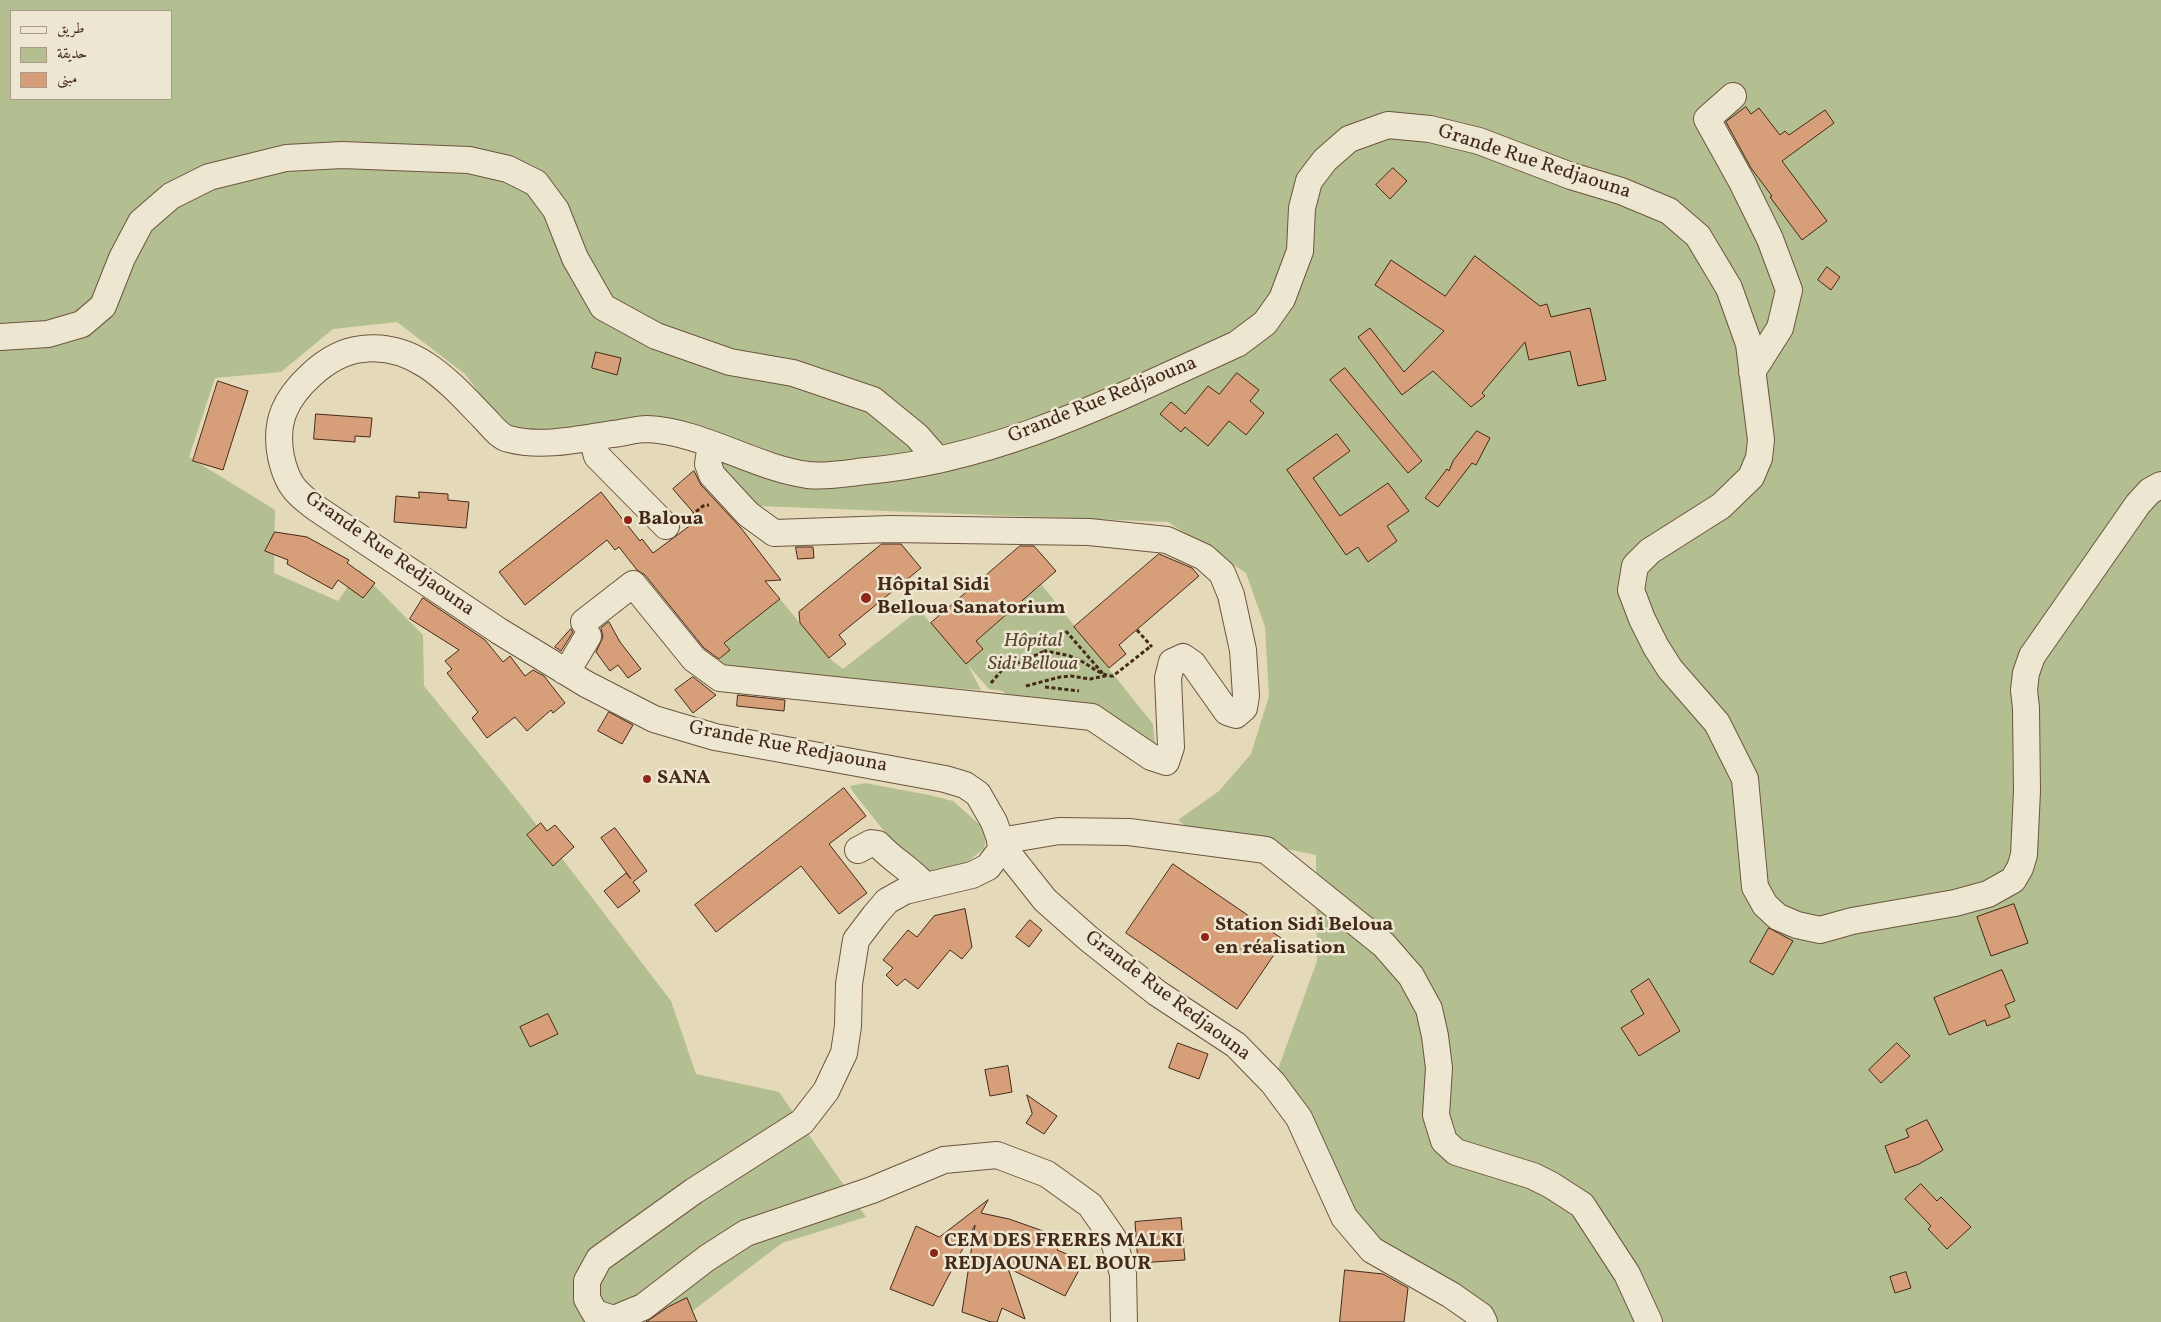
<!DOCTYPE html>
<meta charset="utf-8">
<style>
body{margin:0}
#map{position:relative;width:2161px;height:1322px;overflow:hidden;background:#e4d9b8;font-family:Vollkorn,Amiri,serif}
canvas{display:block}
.legend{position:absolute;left:10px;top:10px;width:162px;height:90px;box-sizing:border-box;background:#ede6d1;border:1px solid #aa9a87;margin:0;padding:6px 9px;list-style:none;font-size:15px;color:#452918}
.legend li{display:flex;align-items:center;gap:10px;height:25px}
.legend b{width:25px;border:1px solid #aa9a87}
</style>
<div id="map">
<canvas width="2161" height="1322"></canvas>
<ul class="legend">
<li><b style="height:6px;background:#ede6d1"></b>طريق</li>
<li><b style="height:14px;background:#b3bf90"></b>حديقة</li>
<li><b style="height:14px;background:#d79f79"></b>مبنى</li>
</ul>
</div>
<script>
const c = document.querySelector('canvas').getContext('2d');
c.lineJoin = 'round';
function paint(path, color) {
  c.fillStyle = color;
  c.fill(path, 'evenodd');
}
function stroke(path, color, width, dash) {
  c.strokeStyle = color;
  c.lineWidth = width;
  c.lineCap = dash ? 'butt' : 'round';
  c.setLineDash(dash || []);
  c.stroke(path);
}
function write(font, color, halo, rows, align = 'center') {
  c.font = font + ' Vollkorn,serif';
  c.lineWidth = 5;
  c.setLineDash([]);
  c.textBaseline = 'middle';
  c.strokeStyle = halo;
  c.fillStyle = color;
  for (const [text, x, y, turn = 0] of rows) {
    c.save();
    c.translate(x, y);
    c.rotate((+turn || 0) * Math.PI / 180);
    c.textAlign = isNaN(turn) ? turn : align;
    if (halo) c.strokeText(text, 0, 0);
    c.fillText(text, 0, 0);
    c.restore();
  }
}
const green = new Path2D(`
 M0 0H2161V1322H1484L1372 1250 1273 1083 1317 961 1316 855 1189 829 1178 820 1219 791 1251 754 1269 696 1265 627 1246 573 1168 522 759 506 674 419 509 433 465 374 397 322 333 329 281 372 215 378 189 457 275 510 274 573 338 601 359 570 423 635 424 686 522 806 671 1001 696 1074 779 1092 866 1217 782 1243 678 1322H0ZM11 11H171V99H11Z
 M1041 584 1153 724 1155 744 1011 701 1003 691 989 689 968 665 981 690 722 672 714 665 729 650 725 642 780 599 829 658 843 669 919 610 966 663 983 649 976 641Z
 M865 783 929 795 953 801 979 824 986 837 984 849 957 869 925 878 896 846 853 792 850 786Z`);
const building = new Path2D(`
 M1746 107 1751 114 1759 108 1780 135 1785 131 1789 135 1825 110 1834 123 1782 161 1827 221 1802 240 1770 197 1772 196 1751 168 1726 122Z
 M1393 168 1407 181 1390 199 1376 185Z
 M1475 256 1540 306 1547 304 1551 317 1590 308 1606 380 1578 386 1570 351 1529 360 1525 342 1482 393 1485 396 1471 407 1433 371 1402 395 1358 337 1370 328 1404 372 1444 331 1375 285 1391 260 1445 296Z
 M1827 267 1840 277 1831 290 1818 280Z
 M596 352 621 358 617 375 592 368Z
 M1345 368 1422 461 1408 473 1330 380Z
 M1237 373 1259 390 1250 401 1264 413 1246 435 1229 421 1208 446 1185 427 1181 432 1160 414 1171 402 1185 414 1208 386 1219 394Z
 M218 381 248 391 223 470 193 461Z
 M316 414 372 418 370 437 355 436V442L314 439Z
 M1477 431 1490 438 1476 465 1472 463 1438 507 1425 498 1447 469 1449 471 1453 461Z
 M1337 434 1350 451 1313 478 1340 516 1388 483 1409 511 1387 526 1397 541 1368 562 1358 547 1346 555 1287 470Z
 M694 471 701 485 741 528 781 580 765 581 780 599 724 643 730 650 719 659 704 648 645 575 637 570 619 547 615 550 607 540 525 605 499 572 601 492 640 541 642 539 653 553 699 519 673 489Z
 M419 492 448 494V500L469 502 466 528 394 522 396 496 419 498Z
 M275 532 307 537 349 560 347 563 375 583 363 598 338 580 332 589 287 564 288 560 265 551Z
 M882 544H901L921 568 839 635 846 644 829 658 800 623 799 612Z
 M1020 546H1034L1056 571 976 641 983 649 966 664 931 623Z
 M796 547H813L814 558 798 559Z
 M1159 554 1192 568 1199 576 1119 645 1126 654 1109 668 1074 627Z
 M423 598 485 640 503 662 510 656 525 676 533 670 544 676 565 703 553 713 551 710 527 731 515 717 487 738 472 718 478 712 447 673 452 669 445 661 459 650 410 619Z
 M609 622 620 642 641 669 628 678 618 665 610 671 596 652 603 637 601 628Z
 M571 629 573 632 561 651 555 647Z
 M693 677 716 695 693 713 675 690Z
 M738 695 785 700 784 711 737 706Z
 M609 712 633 725 622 744 598 731Z
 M844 788 866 816 829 844 867 893 839 914 801 866 716 932 695 905Z
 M541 823 547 831 555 825 574 847 553 866 527 835Z
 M615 828 647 871 633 882 640 891 618 908 604 891 626 873 631 879 601 838Z
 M1173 864 1284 940 1237 1009 1126 933Z
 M2014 904 2028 943 1991 956 1977 917Z
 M965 909 972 947 962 959 950 950 918 989 905 979 897 986 886 975 893 968 883 960 908 930 917 937 934 916Z
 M1030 920 1042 930 1029 947 1016 937Z
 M1769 928 1793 941 1773 975 1750 962Z
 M2002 970 2015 1001 2005 1005 2010 1017 1987 1026 1985 1020 1949 1035 1934 998Z
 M1649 979 1680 1031 1639 1056 1621 1028 1644 1014 1631 991Z
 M548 1014 558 1034 530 1047 520 1027Z
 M1178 1043 1208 1054 1199 1079 1169 1068Z
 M1897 1043 1910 1056 1881 1083 1869 1070Z
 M1008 1066 1012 1092 990 1096 985 1070Z
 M1027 1095 1057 1116 1044 1134 1026 1123 1032 1114Z
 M1927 1120 1943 1150 1919 1164 1895 1173 1885 1146 1909 1137 1906 1130Z
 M1921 1184 1937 1201 1941 1197 1971 1227 1947 1249 1928 1229 1931 1226 1905 1199Z
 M988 1200 981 1213 1009 1219 1063 1238 1057 1250 1084 1261 1065 1296 1008 1268 1025 1319 1002 1308 997 1322H991L962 1312 975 1225 933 1306 890 1289 916 1226 939 1237Z
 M1181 1218 1185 1260 1138 1263 1135 1222Z
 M1345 1270 1383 1274 1408 1288 1404 1322H1340Z
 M1906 1272 1911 1288 1895 1293 1890 1277Z
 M687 1298 697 1322H646L668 1307Z`);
const path = new Path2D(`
 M686 520 703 506 709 505
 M1137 630 1152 647
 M991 683 1002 670 1045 651
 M1026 686 1060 677 1071 676 1090 679 1105 676 1065 630 1045 651C1055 653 1067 654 1077 659 1089 664 1100 676 1113 676L1151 646
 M1045 687 1079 691`);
const minor = new Path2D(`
 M1733 96 1707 119 1742 182 1770 239 1789 290 1780 328 1752 372
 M0 337 48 334 82 324 103 306 122 258 141 222 171 196 209 177 286 158 342 155 469 160 508 169 536 183 556 210 575 258 603 307 656 336 730 362 793 373 873 400 917 436 938 460
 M592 438 597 456 666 526
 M584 622 633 584 694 659 720 678 1092 717 1151 757 1166 762 1171 747 1168 678 1172 662 1183 657 1193 664 1227 712 1236 715 1244 708 1246 696 1243 650 1231 595 1222 573 1204 557 1167 540 1089 532 890 529 774 533 748 514 712 475 708 464 711 444
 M564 671 572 663 588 636
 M1000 841 1059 831 1129 832 1266 850 1384 945 1411 976 1429 1009 1435 1036 1439 1068 1436 1115 1444 1141 1456 1152 1533 1176 1551 1185 1582 1205 1627 1274 1649 1322
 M1003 847 988 867 972 875 905 891 887 901 875 915 856 940 849 984 848 1026 844 1053 826 1091 802 1122 694 1191 599 1259 587 1281V1299L595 1313 614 1319 643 1307 707 1258 746 1233 872 1190 944 1160 997 1155 1047 1174 1090 1205 1113 1238 1123 1274 1124 1322
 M858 850 871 843 878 844C892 860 911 869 924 885
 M1484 1322 1481 1316 1451 1295 1372 1250 1344 1217 1299 1118 1273 1083 1236 1045 1157 993 1089 939 1045 900 1003 847 994 822 978 794 965 785 945 779 715 737 654 719 586 684 499 631 316 508C307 501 297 494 291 484 286 476 283 466 281 457 274 421 286 398 311 375 325 362 343 351 362 349 415 342 450 383 483 417 490 424 499 437 509 439 542 448 580 439 612 434 623 433 636 429 647 429 701 431 755 468 808 475 827 477 848 473 866 471 998 460 1119 397 1237 344L1265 323 1282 299 1300 251 1302 208 1309 181 1325 160 1349 139 1388 125 1430 129 1479 141 1571 176 1621 191 1669 211 1698 236 1729 288 1749 344 1761 440 1759 458 1751 477 1721 506 1650 551 1635 566 1631 590 1642 619 1656 647 1670 669 1717 723 1745 779 1755 887 1765 905 1778 917 1797 925 1820 930 1852 921 1955 903 1988 894 2013 880 2020 868 2024 855 2027 791 2026 708 2024 690 2026 673 2032 656 2138 504 2150 491 2161 485`);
const markers = [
 [628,520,5,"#8f2418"],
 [866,598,6,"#8f2418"],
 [647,779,5,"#8f2418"],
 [1205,937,5,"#8f2418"],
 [934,1253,5,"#8f2418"]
];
const streetNames = [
 ["Grande Rue Redjaouna",1534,163,18],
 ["Grande Rue Redjaouna",1103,401,-22],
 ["Grande Rue Redjaouna",389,555,35],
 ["Grande Rue Redjaouna",788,748,11],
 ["Grande Rue Redjaouna",1167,997,37]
];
const poiNames = [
 ["Baloua",638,520],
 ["Hôpital Sidi",877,586],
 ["Belloua Sanatorium",877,609],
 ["SANA",657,779],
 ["Station Sidi Beloua",1215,926],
 ["en réalisation",1215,949],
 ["CEM DES FRERES MALKI",944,1242],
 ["REDJAOUNA EL BOUR",944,1265]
];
const parkNames = [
 ["Hôpital",1033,642],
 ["Sidi Belloua",1033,665]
];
paint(green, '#b3bf90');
paint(building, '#d79f79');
stroke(building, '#452918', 1);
stroke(minor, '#6d5540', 28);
stroke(path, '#452918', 3, [4, 2.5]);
stroke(minor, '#ede6d1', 26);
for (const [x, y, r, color] of markers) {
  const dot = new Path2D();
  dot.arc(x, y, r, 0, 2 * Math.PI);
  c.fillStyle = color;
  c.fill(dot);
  stroke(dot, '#ede6d1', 2);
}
write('20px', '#452918', '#ede6d1', streetNames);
write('bold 20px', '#452918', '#ede6d1', poiNames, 'left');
write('italic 20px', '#5b4730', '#ede6d1', parkNames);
</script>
